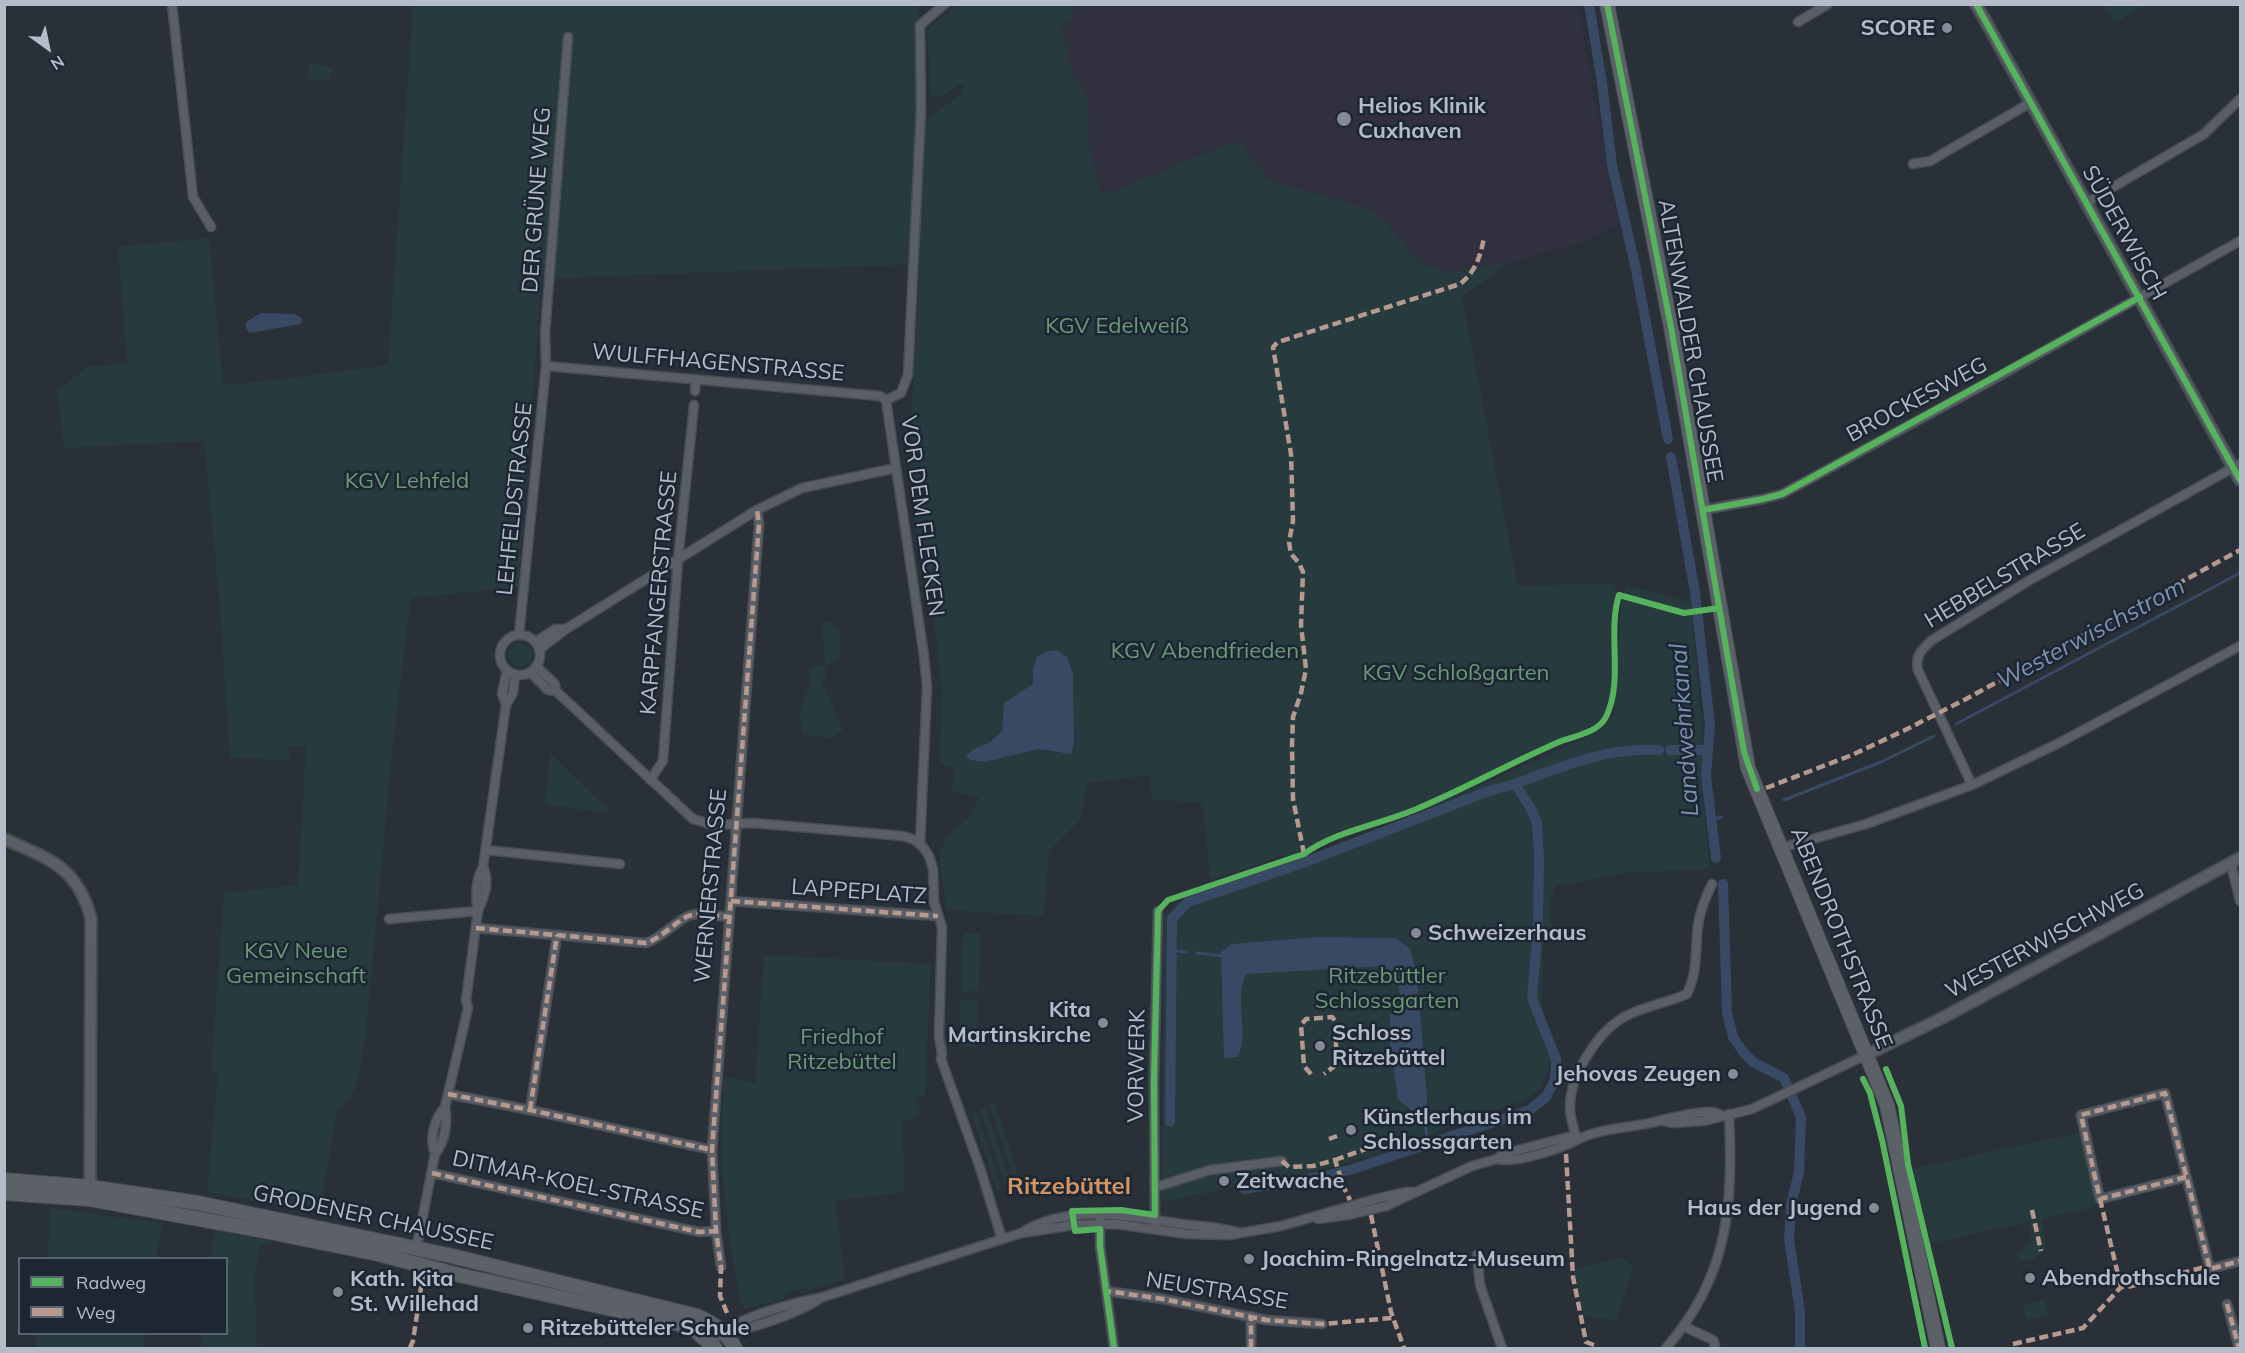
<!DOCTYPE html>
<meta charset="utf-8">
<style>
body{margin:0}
#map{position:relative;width:2245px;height:1353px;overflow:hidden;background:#2a3038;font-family:Mulish,sans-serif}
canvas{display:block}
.frame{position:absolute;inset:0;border:6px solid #b4bcc9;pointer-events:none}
.legend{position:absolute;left:18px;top:1257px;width:210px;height:78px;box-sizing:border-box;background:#1d2633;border:2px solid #59626f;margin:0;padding:8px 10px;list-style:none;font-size:18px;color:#b4bcc9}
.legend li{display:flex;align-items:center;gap:12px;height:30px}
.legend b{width:30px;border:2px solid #59626f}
.north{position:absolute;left:18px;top:18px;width:60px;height:60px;-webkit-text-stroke:4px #1d2633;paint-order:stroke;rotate:147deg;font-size:16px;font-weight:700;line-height:24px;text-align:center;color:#b4bcc9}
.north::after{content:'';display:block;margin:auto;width:21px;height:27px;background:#b4bcc9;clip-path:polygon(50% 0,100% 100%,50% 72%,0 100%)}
</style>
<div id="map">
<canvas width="2245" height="1353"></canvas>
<div class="frame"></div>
<ul class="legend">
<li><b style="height:8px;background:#56b35d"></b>Radweg</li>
<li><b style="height:8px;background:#b69a8f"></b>Weg</li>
</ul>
<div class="north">N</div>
</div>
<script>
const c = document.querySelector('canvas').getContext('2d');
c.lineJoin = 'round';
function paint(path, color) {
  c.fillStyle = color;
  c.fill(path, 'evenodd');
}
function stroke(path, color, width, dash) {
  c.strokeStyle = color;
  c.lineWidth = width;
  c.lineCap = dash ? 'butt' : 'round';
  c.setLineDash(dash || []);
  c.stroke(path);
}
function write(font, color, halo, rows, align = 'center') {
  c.font = font + ' Mulish,sans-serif';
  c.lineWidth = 5;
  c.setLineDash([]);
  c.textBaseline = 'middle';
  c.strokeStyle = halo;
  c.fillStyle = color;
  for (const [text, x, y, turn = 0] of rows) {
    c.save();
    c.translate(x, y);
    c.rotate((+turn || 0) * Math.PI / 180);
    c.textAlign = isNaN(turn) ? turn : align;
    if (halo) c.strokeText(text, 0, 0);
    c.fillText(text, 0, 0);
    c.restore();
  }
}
const medical = new Path2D(`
 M1073 4 1578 5 1618 225 1584 241 1507 264 1490 265 1459 271H1444L1420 263 1388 225 1370 209 1268 180 1241 145 1233 142 1101 196 1089 143 1088 97 1072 72 1062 27 1073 18Z`);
const green = new Path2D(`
 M413 5H919L918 125 963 93V83L941 96 931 97 927 30 955 5H1073V18L1062 27 1072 72 1088 97 1089 143 1101 196 1233 142 1241 145 1269 180 1370 209 1388 225 1420 263 1444 271H1459L1490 265 1507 264 1462 297 1518 586 1613 583 1619 595 1611 702 1605 719 1593 729 1558 742 1445 797 1320 843 1304 854 1292 857 1278 856 1260 864 1210 880 1203 802 1152 800 1150 775 1087 783 1081 819 1049 851 1044 916 946 910 939 852 949 834 971 816 979 797 951 791 955 769 940 763 942 689 933 612 916 546 911 418 920 264 559 278 542 275 518 587 411 598 392 751 366 1034 356 1087 343 1107 337 1111 319 1213 207 1192 218 1074 211 1073 224 893 298 885 306 747 289 746V761L230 757 220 607 204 441 64 448 57 390 88 367 127 364 118 247 209 238 223 383 235 384 268 381 388 365ZM1067 657 1073 673 1074 732 1056 753 1038 749 1000 758 966 756 976 748 990 742 1002 731 1005 703 1033 684V668Z
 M2104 5H2147L2114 23Z
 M309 63 332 67 331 78 324 81 308 79Z
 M1626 585 1691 603 1702 725V789L1710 869 1626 873 1557 886 1549 903 1552 929 1543 930 1542 1009 1559 1052 1551 1061 1541 1088 1524 1100 1393 1149 1323 1170 1265 1180 1162 1202 1164 916 1176 903 1398 822 1585 738 1602 728 1614 715 1621 605Z
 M822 621 834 623 839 632 841 656 825 668 826 678 822 682 843 730 835 735V738L804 735C795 718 805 696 812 680L809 677C808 663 818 668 825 665Z
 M508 655a12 12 0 1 1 24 0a12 12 0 1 1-24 0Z
 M550 753 608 809 607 813 545 804Z
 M963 933 980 934 979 991H961Z
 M764 955 931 964 925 1095 916 1098 921 1113 913 1120H902L905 1192 835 1201 845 1279 808 1291 806 1287 787 1292 784 1299 745 1309C735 1301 721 1170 721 1150 721 1125 723 1100 724 1076L755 1084Z
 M960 999 977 1000V1047H959Z
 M994 1103 1021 1184 1017 1186 990 1105Z
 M985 1106 1012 1187 1007 1189 980 1108Z
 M976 1110 1002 1190 998 1191 971 1111Z
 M2082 1132 2098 1206 2042 1219 2046 1250 2033 1260H2019L2018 1253 2031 1243 2029 1222 1931 1243 1913 1169Z
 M50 1208 162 1223 156 1258H48Z
 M215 1230 272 1241 271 1244 260 1246 254 1276 257 1348H202V1334H226V1258H210Z
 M1621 1258 1629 1262 1633 1268 1616 1321 1581 1315 1573 1277 1576 1269Z
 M2045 1300 2048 1315 2026 1320 2023 1305Z
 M36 1334H145L143 1348H35Z`);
const water = new Path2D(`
 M261 313 294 314 302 318 301 324 249 333 246 328V322Z
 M1056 650 1067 657 1073 673 1074 743 1071 754 1038 749 985 762 970 760 966 755 976 748 990 742 1002 731 1004 703 1033 684V668L1037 657 1045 652Z
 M1317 937 1396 938 1410 949 1417 972 1428 1112 1411 1110 1398 1099 1390 1045V1015L1401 999 1396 976 1383 966 1246 974C1233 999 1250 1030 1238 1057L1224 1058 1221 952 1232 944Z`);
const stream = new Path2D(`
 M1956 724 2240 573
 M1784 800 1881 762 1934 736
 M1712 820 1721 817
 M1171 950 1186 952
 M1197 953 1223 956
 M1423 1108 1428 1144`);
const canal = new Path2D(`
 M1589 4 1602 83 1612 165 1635 265 1668 439
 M1671 457 1695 592 1710 725 1706 776 1716 858
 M1670 750H1708
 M1723 884 1727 1013 1733 1037 1744 1053 1753 1062 1784 1078 1801 1117 1799 1172 1791 1205 1789 1239 1800 1312V1348
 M1170 1122 1172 919 1188 902 1300 864 1489 791 1515 784
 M1244 1189 1329 1175 1353 1169 1530 1110 1546 1097 1555 1080 1556 1059 1532 998 1538 927 1539 856 1537 823 1530 807 1515 784C1564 766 1606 747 1659 750`);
const minor = new Path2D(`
 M172 4 193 197 211 227
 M1798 22 1828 4
 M1913 164 1930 161 2030 103
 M2086 203 2204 134 2240 99
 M546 366 880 396 886 400
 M695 391 696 379
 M886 400 924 656 927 687 920 844
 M886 400 901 393 908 375 921 109 920 25 945 4
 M1703 510 1763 499 1782 494 1985 384 2240 241
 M519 635 546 366 545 333 568 37
 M500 655a20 20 0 1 1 40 0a20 20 0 1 1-40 0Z
 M535 642 555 629H566
 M539 650 566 629 757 510 802 488 896 468
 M536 666 555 684 556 691 693 819 713 825 753 823 903 836 915 840 923 847 929 856 933 869 934 902 942 927 939 1036 942 1054 941 1059 980 1168 1002 1239
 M530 672 548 690 556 691
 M506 705 502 694 507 670
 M650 780 663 761 678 560 694 405
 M1972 785 1918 670C1915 654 1922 650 1932 640L2030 580 2240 464
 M1781 848 1866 824 1972 785 2059 743 2240 646
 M486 850 620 864
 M2231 864 2240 901
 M731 901 938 916
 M478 910C485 896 490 881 483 867
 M389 919 478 911
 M476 928 646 943C661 938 672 925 686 917 698 911 716 916 729 917
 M448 1094 530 1110 712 1150
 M530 1110 557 935
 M1663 1121 1672 1123 1704 1121 1752 1109 1866 1055
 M1577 1140C1574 1130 1570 1118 1570 1108 1569 1076 1598 1031 1626 1016 1645 1006 1667 1003 1687 994 1698 972 1695 949 1698 925 1700 910 1706 897 1712 884
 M435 1154C445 1142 448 1123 445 1107L468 1008 466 1000 478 911C475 895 475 881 483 867L506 705 513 693 515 674
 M1497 1159C1516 1164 1559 1149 1577 1140 1601 1127 1636 1128 1662 1120 1674 1117 1700 1111 1712 1112 1715 1112 1718 1114 1721 1115
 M432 1173 699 1232 716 1231
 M2186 1177 2100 1199 2081 1115 2165 1093 2210 1269 2240 1261
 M1156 1187 1210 1170 1282 1161
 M1100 1218V1246L1114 1348
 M1318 1219 1348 1215 1386 1206 1472 1166 1497 1159 1503 1154 1572 1136 1577 1140
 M1155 1226 1154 1080 1158 911
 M1022 1233 1074 1225 1116 1224 1187 1234 1229 1235 1281 1226 1379 1198 1406 1192H1413
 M416 1251 435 1154C429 1138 434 1120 445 1107
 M1477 1255 1480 1285 1502 1348
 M721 1267 716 1231 712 1150 759 524 757 510
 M1106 1291 1163 1299 1266 1320 1322 1324
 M2227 1304 2239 1348
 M1685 1327 1711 1339 1714 1341 1715 1348
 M726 1332C753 1329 795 1314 818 1300
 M710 1342C717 1337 725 1331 733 1326 754 1313 798 1302 823 1297L1021 1233C1067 1203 1130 1216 1181 1224 1201 1226 1221 1227 1241 1233
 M1251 1348V1316
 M1666 1348C1729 1276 1733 1206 1729 1114`);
const tertiary = new Path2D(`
 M1976 4 2240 480
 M4 839C50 859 77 867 91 918L90 1193
 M1866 1055 1944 1017 2240 858`);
const primary = new Path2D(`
 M1607 4 1671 327 1748 768 1887 1105 1938 1348
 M4 1180 90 1187 198 1203 448 1255 697 1316C714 1324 726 1331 735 1348
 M4 1193 89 1199 270 1232 378 1254 459 1275 679 1324 696 1331 715 1348`);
const quiet = new Path2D(`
 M1766 788 1852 755 1905 730 1966 699 2240 550
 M1304 854 1293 799 1292 745 1293 717 1301 693 1306 669 1301 625 1303 572 1299 563 1291 554 1289 542 1293 521 1291 454 1273 347 1278 342 1460 284C1476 271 1480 257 1484 238
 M731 901 938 916
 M476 928 646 943C661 938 672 925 686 917 698 911 716 916 729 917
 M1311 1074 1304 1066 1301 1025 1306 1019 1332 1017 1336 1022V1065L1324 1074
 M448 1094 530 1110 712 1150
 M530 1110 557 935
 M1329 1139 1337 1136
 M1566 1154 1573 1277 1586 1342 1594 1345 1596 1348
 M1335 1160 1366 1149
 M1282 1161 1289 1167 1313 1166 1335 1160 1344 1188 1350 1200
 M432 1173 699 1232 716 1231
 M2186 1177 2100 1199 2081 1115 2165 1093 2210 1269 2240 1261
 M2100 1199 2121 1287
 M2032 1210 2041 1251
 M1371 1215 1391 1312 1404 1348
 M1106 1295V1291L1163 1299 1266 1320 1322 1324 1392 1318
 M2227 1304 2239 1348
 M727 1313 720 1296 721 1267 716 1231 712 1150 759 524 757 510
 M2013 1344 2083 1328 2121 1287H2128L2209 1266
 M410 1348 413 1341 423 1274
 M1251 1348V1316`);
const cycleway = new Path2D(`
 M1607 4 1671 327 1744 752 1757 789
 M1976 4 2240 480
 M1703 510 1763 499 1782 494 2140 297
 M1886 1069 1901 1106 1908 1164 1952 1348
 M1863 1079 1870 1093 1882 1140 1925 1348
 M1114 1348 1100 1246V1229L1075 1231 1072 1211 1121 1210 1155 1215 1154 1080 1158 911 1168 900 1304 854C1336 831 1378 825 1414 810 1463 790 1510 763 1559 742 1574 736 1598 733 1606 717 1624 680 1607 633 1619 595L1684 613 1719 608`);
const markers = [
 [1947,28,6,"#848b96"],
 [1344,119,8,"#848b96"],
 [1416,933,6,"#848b96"],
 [1103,1023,6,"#848b96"],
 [1320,1046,6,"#848b96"],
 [1733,1074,6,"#848b96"],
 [1351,1130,6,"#848b96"],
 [1224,1181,6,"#848b96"],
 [1874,1208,6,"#848b96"],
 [1249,1259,6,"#848b96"],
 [2030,1278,6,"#848b96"],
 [338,1292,6,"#848b96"],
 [528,1328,6,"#848b96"]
];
const poiNames = [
 ["SCORE",1935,28,"right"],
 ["Helios Klinik",1358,106],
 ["Cuxhaven",1358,131],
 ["Schweizerhaus",1428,933],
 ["Kita",1091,1010,"right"],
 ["Martinskirche",1091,1035,"right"],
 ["Schloss",1332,1033],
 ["Ritzebüttel",1332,1058],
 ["Jehovas Zeugen",1721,1074,"right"],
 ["Künstlerhaus im",1363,1117],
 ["Schlossgarten",1363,1142],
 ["Zeitwache",1236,1181],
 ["Haus der Jugend",1862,1208,"right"],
 ["Joachim-Ringelnatz-Museum",1261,1259],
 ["Abendrothschule",2042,1278],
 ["Kath. Kita",350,1279],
 ["St. Willehad",350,1304],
 ["Ritzebütteler Schule",540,1328]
];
const streetNames = [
 ["DER GRÜNE WEG",537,200,-86],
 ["SÜDERWISCH",2124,233,61],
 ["ALTENWALDER CHAUSSEE",1690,341,80],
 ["WULFFHAGENSTRASSE",718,363,5],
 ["BROCKESWEG",1917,400,-28],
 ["LEHFELDSTRASSE",515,499,-84],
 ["VOR DEM FLECKEN",922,516,82],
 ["HEBBELSTRASSE",2005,576,-31],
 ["KARPFANGERSTRASSE",659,593,-85],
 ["WERNERSTRASSE",711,886,-85],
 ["LAPPEPLATZ",859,892,4],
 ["ABENDROTHSTRASSE",1841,938,68],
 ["WESTERWISCHWEG",2045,941,-28],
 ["VORWERK",1137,1066,-89],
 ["DITMAR-KOEL-STRASSE",578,1185,12],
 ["GRODENER CHAUSSEE",373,1218,12],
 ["NEUSTRASSE",1217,1291,9]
];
const parkNames = [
 ["KGV Edelweiß",1117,326],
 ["KGV Lehfeld",407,481],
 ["KGV Abendfrieden",1205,651],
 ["KGV Schloßgarten",1456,673],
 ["KGV Neue",296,951],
 ["Gemeinschaft",296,976],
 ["Ritzebüttler",1387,976],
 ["Schlossgarten",1387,1001],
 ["Friedhof",842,1037],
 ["Ritzebüttel",842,1062]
];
const waterNames = [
 ["Westerwischstrom",2091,634,-28],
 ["Landwehrkanal",1685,730,-94]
];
const neighbourhoodNames = [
 ["Ritzebüttel",1069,1187]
];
paint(medical, '#31303e');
paint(green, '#273a3e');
paint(water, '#384963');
stroke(stream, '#384963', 3);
stroke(canal, '#384963', 10);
stroke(minor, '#484c53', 11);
stroke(tertiary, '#484c53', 14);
stroke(primary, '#484c55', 16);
stroke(minor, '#5a5e66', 8);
stroke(tertiary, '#5a5e66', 10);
stroke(primary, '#5c6168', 14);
stroke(quiet, '#b69a8f', 4.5, [9, 4.5]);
stroke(cycleway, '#56b35d', 6);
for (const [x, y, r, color] of markers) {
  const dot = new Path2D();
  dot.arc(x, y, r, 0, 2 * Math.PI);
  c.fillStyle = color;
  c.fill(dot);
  stroke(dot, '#1d2633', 2);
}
write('bold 22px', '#b4bcc9', '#1d2633', poiNames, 'left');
write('22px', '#b4bcc9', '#1d2633', streetNames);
write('22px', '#6b9a76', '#1d2633', parkNames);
write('italic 24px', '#7c92b1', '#1d2633', waterNames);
write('bold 24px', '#d59563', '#1d2633', neighbourhoodNames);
</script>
